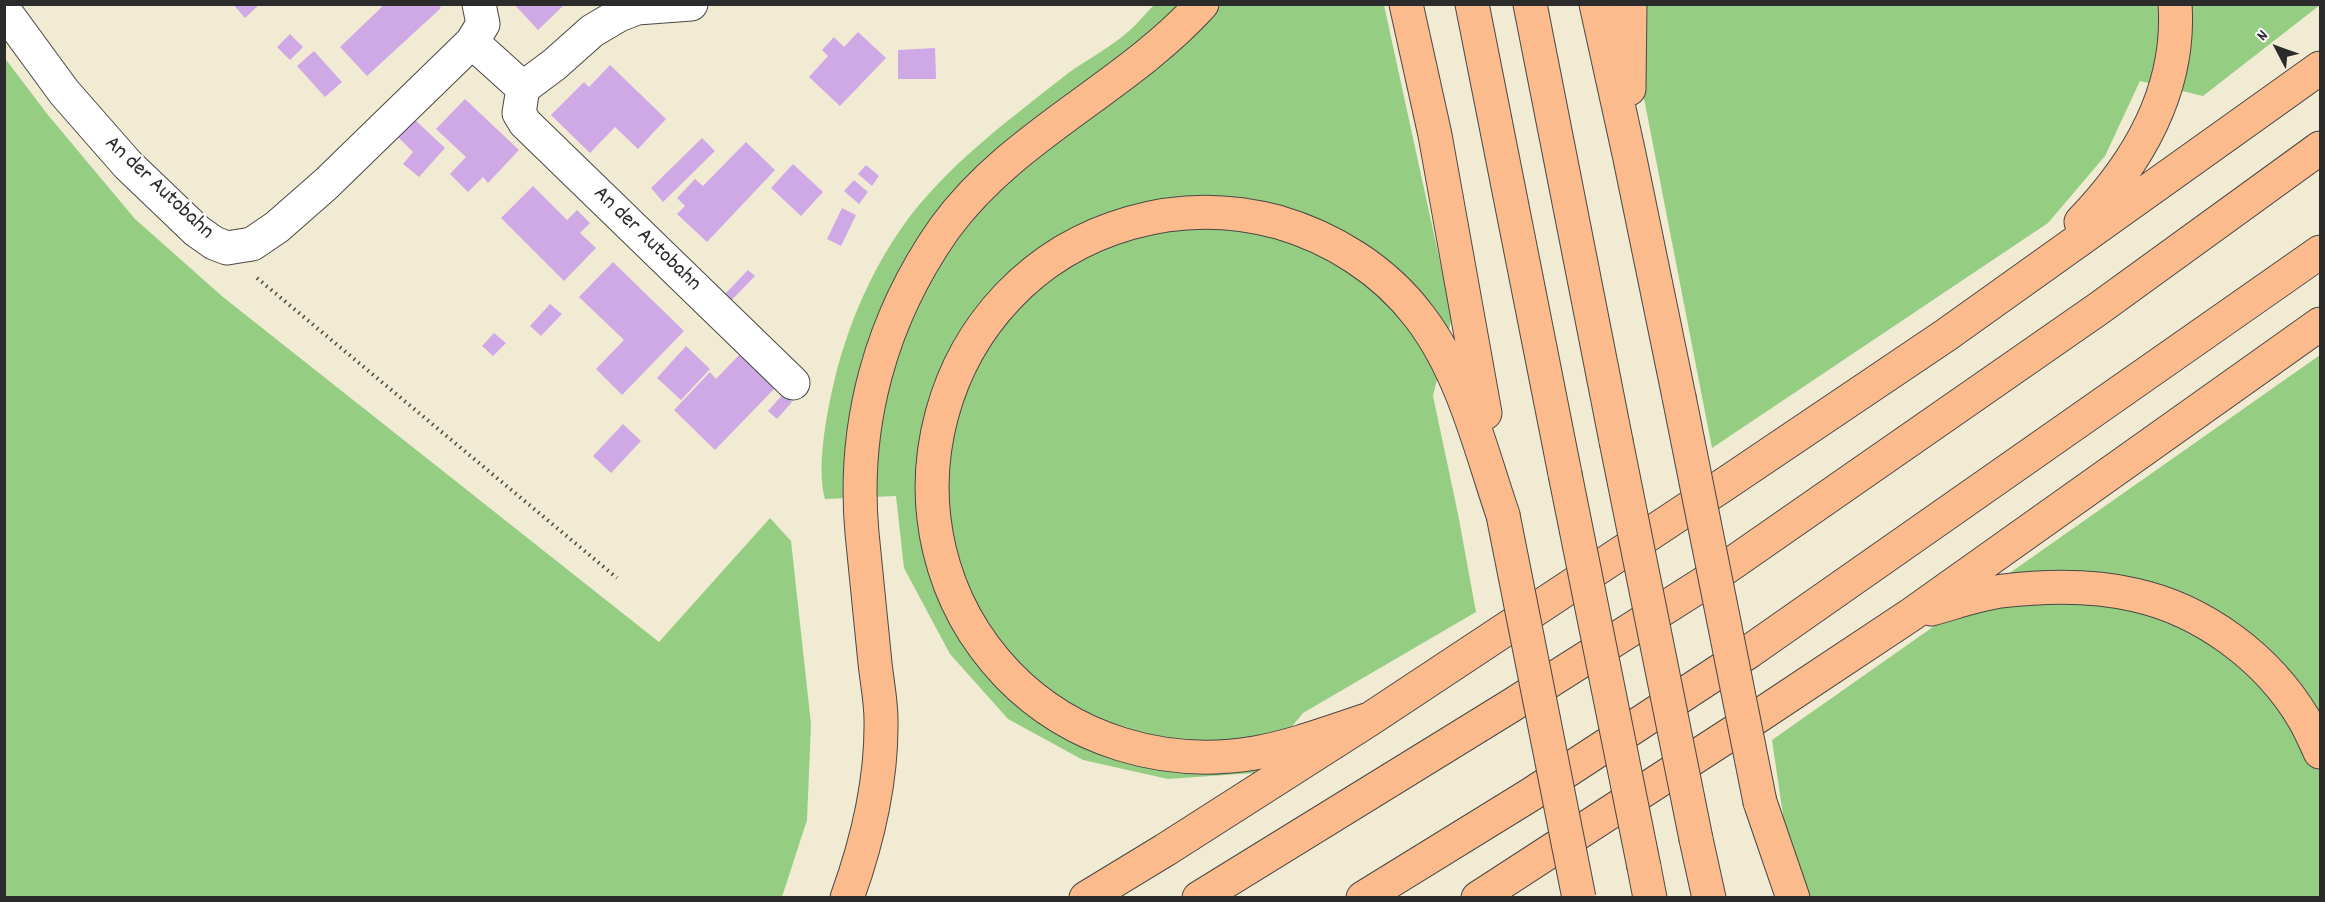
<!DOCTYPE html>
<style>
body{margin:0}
#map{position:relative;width:2325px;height:902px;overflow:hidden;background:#f1ebd4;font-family:Dekko,sans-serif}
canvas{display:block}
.frame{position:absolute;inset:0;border:6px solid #2b2b2b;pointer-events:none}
.north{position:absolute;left:2247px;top:18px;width:60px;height:60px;-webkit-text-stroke:4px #fff;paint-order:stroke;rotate:311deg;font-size:16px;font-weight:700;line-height:24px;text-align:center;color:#2b2b2b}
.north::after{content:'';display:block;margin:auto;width:21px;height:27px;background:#2b2b2b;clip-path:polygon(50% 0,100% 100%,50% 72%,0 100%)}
</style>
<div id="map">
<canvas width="2325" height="902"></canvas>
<div class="frame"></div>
<div class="north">N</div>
</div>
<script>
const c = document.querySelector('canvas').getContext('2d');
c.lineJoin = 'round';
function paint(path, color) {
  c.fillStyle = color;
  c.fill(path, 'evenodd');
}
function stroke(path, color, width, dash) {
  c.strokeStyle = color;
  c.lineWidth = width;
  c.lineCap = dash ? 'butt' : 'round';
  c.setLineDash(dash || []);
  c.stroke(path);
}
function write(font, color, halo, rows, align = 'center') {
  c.font = font + ' Dekko,sans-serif';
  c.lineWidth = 5;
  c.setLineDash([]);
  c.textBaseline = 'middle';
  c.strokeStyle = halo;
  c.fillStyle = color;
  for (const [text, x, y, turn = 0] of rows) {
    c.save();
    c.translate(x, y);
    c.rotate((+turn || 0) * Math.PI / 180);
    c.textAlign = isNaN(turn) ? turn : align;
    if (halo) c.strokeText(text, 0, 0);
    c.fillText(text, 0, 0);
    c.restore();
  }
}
const green = new Path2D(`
 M1154 5H1384L1452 317 1433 396 1458 514 1476 612 1303 713 1254 773 1168 779 1083 760 1008 719 950 654 904 568 896 496 825 499C816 467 827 411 835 378 848 325 871 271 903 226 945 167 1006 122 1062 78 1083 61 1109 49 1129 31 1138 23 1146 13 1154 5Z
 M1623 5H2320L2203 96 2140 81 2105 156 2048 223 1712 448 1634 47Z
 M4 57 48 115 135 219 223 297 659 642 770 518 791 541 811 724 807 820 782 897H5Z
 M2320 355V897H1795L1772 740Z`);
const building = new Path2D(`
 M233 4H260L245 18Z
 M385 4H438L441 8 367 76 340 47Z
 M514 4H565L538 30Z
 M858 32 886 58 840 106 809 77 828 56 822 50 834 37 844 47Z
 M290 34 303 47 290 60 277 47Z
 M935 48 936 79H898V50Z
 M314 51 342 82 325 97 297 66Z
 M610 65 666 119 638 149 615 127 590 153 551 115 584 82 589 87Z
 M465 99 519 150 488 183 483 177 468 192 450 174 466 157 436 129Z
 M414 119 445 148 419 177 403 164 413 152 397 136Z
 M702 138 715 151 663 202 651 188Z
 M746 142 775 170 707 242 677 214 685 206 677 198 695 179 703 186Z
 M793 164 823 192 801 216 771 188Z
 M866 165 879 176 872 186 858 174Z
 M854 180 868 192 859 204 844 191Z
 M533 186 567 220 577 210 590 223 580 233 596 248 564 281 501 218Z
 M842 208 856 215 841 246 827 239Z
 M613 262 684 331 622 395 596 369 624 340 579 297Z
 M748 270 755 276 729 303 723 296Z
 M550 304 562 314 541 336 530 326Z
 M494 333 506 343 493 356 482 346Z
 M686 346 710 369 681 400 657 378Z
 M740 354 775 388 715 450 674 410 710 372 716 379Z
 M783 394 792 402 777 419 768 411Z
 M623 424 641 441 611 473 593 456Z`);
const path = new Path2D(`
 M257 278 617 578`);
const minor = new Path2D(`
 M479 4 483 24 472 42 523 88 519 113 525 123 793 383
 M4 10 64 92 128 165 197 231 214 243 227 248 252 244 277 227 326 184 472 42
 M523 88 555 64 592 31 619 15 637 8 691 4`);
const motorway = new Path2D(`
 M1406 4 1435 135 1485 413
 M1472 4 1565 474
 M1530 4 1616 441
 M1596 4 1629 154 1679 397
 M1629 89 1630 4
 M2081 222C2138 163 2181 89 2175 4
 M1931 609C1954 603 1978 594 2002 591 2045 586 2092 585 2135 595 2203 610 2268 658 2304 719 2310 729 2315 741 2320 752
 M1370 719C1333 731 1294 746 1255 753 1165 768 1072 741 1008 675 866 527 933 279 1130 223 1178 209 1229 209 1278 222 1333 238 1384 270 1419 316 1463 373 1480 448 1503 515
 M1760 802 1793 898
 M1696 839 1709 898
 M1644 867 1650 898
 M847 898C868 840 882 781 881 720 881 701 877 682 875 663 871 620 866 577 862 533 852 424 881 319 944 229 1012 135 1125 89 1202 4
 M1086 898 1165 850 1370 719 1719 488 1946 335 2320 68
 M1199 898 1512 705 1701 585 2098 309 2320 148
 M1363 898 1530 795 1750 651 2320 252
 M1478 898 1760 715 1912 614 2320 324`);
const motorwayBridge = new Path2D(`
 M1679 397 1760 802
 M1616 441 1696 839
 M1565 474 1644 867
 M1503 515 1579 898`);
const streetNames = [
 ["An der Autobahn",158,189,43],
 ["An der Autobahn",646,240,44]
];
paint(green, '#95ce82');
paint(building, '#cfa9e5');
stroke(minor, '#494844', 35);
stroke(motorway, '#494844', 35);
stroke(path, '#494844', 4, [1.5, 4.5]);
stroke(minor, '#fff', 33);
stroke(motorway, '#fbbb8c', 33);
stroke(motorwayBridge, '#494844', 35, []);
stroke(motorwayBridge, '#fbbb8c', 33);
write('22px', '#2b2b2b', '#fff', streetNames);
</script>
